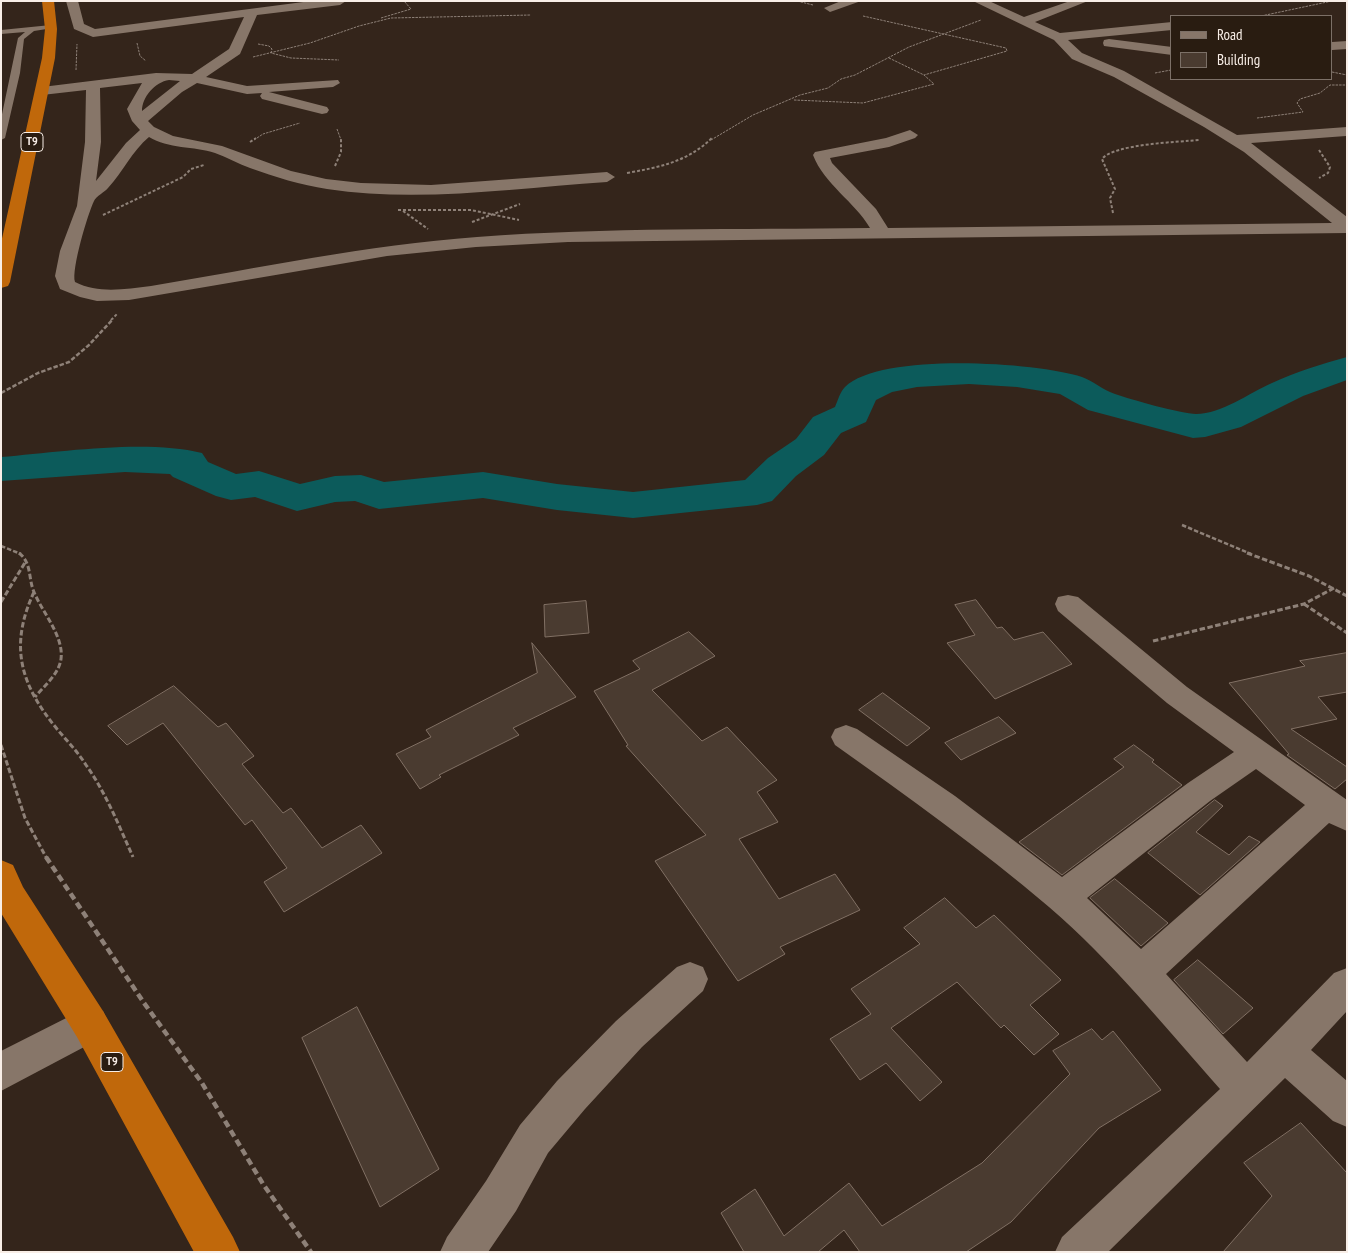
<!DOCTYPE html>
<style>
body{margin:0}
#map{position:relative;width:1348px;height:1253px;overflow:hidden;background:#34251b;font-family:"PT Sans Narrow",sans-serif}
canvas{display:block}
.frame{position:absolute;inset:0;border:2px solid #f8eee7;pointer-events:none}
.legend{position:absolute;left:1170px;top:15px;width:162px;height:65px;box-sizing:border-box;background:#291c11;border:1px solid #7c7067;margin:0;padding:6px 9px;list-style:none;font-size:15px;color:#f8eee7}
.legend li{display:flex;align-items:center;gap:10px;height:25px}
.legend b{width:25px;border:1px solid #7c7067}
</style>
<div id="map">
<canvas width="1348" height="1253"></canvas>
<div class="frame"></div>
<ul class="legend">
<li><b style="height:6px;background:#877669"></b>Road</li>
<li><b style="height:14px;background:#4a3b30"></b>Building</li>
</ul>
</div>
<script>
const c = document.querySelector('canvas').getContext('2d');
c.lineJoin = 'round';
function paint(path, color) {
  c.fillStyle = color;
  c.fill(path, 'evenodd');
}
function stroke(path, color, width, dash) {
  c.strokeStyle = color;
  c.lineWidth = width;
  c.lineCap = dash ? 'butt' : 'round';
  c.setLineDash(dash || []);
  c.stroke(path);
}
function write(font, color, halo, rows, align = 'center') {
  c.font = font + ' "PT Sans Narrow",sans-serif';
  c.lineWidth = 4;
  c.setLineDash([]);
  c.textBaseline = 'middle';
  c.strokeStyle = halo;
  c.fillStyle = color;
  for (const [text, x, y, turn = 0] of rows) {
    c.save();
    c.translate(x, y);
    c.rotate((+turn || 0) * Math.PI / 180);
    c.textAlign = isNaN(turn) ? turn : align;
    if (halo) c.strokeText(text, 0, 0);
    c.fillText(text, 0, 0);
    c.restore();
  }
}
const river = new Path2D(`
 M1347 357V380L1303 396 1241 427 1205 437 1193 438 1088 410 1060 394 1017 387 969 384 917 387 892 392 876 400 866 422 841 433 824 455 796 476 772 501 757 505 633 518 557 510 483 498 379 509 355 501 335 502 297 511 255 497 231 500 216 496 173 477 170 474 125 472 1 481V457C60 452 146 439 202 453L208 462 236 474 259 471 300 484 335 476 361 475 384 482 483 472 557 484 633 492 745 480 768 458 796 439 813 417 835 407C838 400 840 392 845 387 880 352 1036 362 1082 377 1093 381 1103 390 1115 394 1129 399 1182 414 1196 414 1222 414 1249 393 1272 383 1296 372 1321 364 1347 357Z`);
const building = new Path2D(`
 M976 600 997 628 1002 627 1014 640 1043 632 1072 664 995 699 947 643 975 635 955 605Z
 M586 601 589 633 545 637 544 605Z
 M689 632 715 656 652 690 702 741 727 727 777 780 757 792 778 822 739 839 779 899 835 874 860 910 780 947 785 954 738 981 655 861 706 835 626 746 628 745 594 691 640 669 633 661Z
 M532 643 576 697 513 728 519 735 439 775 441 777 420 789 396 754 431 737 426 730 537 673Z
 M1347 653V692L1318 697 1337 719 1291 729 1347 767V779L1335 789 1287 755 1289 754 1229 683 1305 666 1300 661Z
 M174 686 218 727 226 723 254 756 242 764 283 813 291 808 322 848 361 825 382 853 284 912 264 882 287 868 252 820 245 825 163 723 127 745 108 726Z
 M883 693 930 728 907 746 859 710Z
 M999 717 1016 733 961 760 945 743Z
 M1134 745 1154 760 1152 762 1182 785 1062 875 1019 842 1124 767 1114 759Z
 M1215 800 1223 806 1196 832 1229 855 1249 836 1260 842 1200 895 1148 853Z
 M1115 879 1168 923 1141 946 1090 898Z
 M945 898 976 928 994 915 1061 980 1030 1005 1059 1034 1034 1055 1004 1025 1001 1028 957 982 891 1028 942 1082 920 1101 886 1063 860 1080 830 1039 871 1014 851 989 920 944 904 928Z
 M1198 960 1253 1008 1223 1034 1174 980Z
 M357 1007 439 1169 380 1207 302 1038Z
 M1092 1029 1102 1040 1113 1031 1161 1090 1099 1128 1011 1222 966 1252H860L844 1230 818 1252H744L721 1213 755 1189 784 1236 849 1183 882 1226 982 1163 1070 1074 1053 1051Z
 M1301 1123 1347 1173V1252H1223L1272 1196 1244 1163Z`);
const pathFar4 = new Path2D(`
 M797 1 813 5
 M863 16 1006 48 1007 51 924 75
 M1261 16 1332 1
 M381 18 411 9 404 1
 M137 43 140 56 146 61
 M258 44 269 46 272 49 271 53 291 58 339 60
 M253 57 310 43 359 26 391 18 531 15
 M76 70 77 44
 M1332 72 1347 75
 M1155 73 1171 70
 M794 100 863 103 934 84 924 75 889 58
 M1257 118 1303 112 1297 103 1300 99 1320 93 1330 85H1347
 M337 129 341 140
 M254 140 263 134 300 123
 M711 140 753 115 800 95 828 88 841 79 855 75 909 47 981 20`);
const pathFar3 = new Path2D(`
 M250 142 256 138
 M1319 150 1330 167 1328 173 1319 178
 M335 166 341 152V138
 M627 173C660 167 687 162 712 138
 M398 210H471L519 220
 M403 211 428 229
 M1113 213 1110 198 1115 189 1102 159C1113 144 1179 142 1199 140
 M103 215 183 177 191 169 204 165
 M472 222 520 204
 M111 320 117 314`);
const pathFar2 = new Path2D(`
 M1 393 38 373 69 362 89 345 113 319
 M1182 525 1251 554
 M1 546 21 554`);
const pathFar1 = new Path2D(`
 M19 553C32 563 28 578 34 592 42 612 64 636 61 659 59 674 44 686 35 697
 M1247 553 1309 576 1347 596
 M34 592C9 646 20 684 57 729 67 741 78 752 86 765 106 793 119 826 133 857
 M1 602 26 561
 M1304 604 1347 633
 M1153 641 1304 604 1334 588
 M1 745 25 818 47 859`);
const path = new Path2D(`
 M46 857 144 1003 202 1083 263 1184 311 1252`);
const lane = new Path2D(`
 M51 25 53 28 34 31 24 39 20 73 5 138 1 140V119L18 38 25 32 1 34V30Z`);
const street = new Path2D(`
 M66 1H78L84 24 95 29 311 1H346L340 5 257 15 240 54 206 77 247 86 338 80 340 83 333 87 269 92 327 107 329 110 327 113 322 114 262 99 260 96 262 93 247 94 197 83 182 92 148 121 154 127 173 136 222 146 291 171 326 179 361 183 431 185 607 172 615 177 607 182C514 188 420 203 327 189 301 185 275 177 250 168 238 164 227 157 215 153 194 146 168 149 149 137 132 151 123 172 108 188 105 192 96 196 94 201 88 213 71 270 75 282 99 294 125 289 151 286 259 268 367 245 477 237 607 227 739 230 870 228 855 202 824 184 813 155L815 152 886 138 910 130 918 135 915 138 889 147 830 158 832 163 876 209 888 228 1332 223 1244 152 1204 127 1114 77 1072 59 1054 40 973 1H989L1024 17 1070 1H1088L1035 22 1060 33 1172 22V30L1068 40 1082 53 1124 71 1237 135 1347 127 1346 136 1251 143 1347 217V233L568 242 476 247 387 256 129 300 97 301 80 297 60 289 55 276 60 251 77 206 85 142 86 90 42 95 35 91 42 87 156 73 192 74 229 49 244 17 93 37 74 29ZM169 80 180 81 142 111C142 97 155 82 169 80ZM142 83 127 109 132 121 140 130 126 143 96 181 101 142 100 88Z
 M841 1H861L830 12 824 8Z
 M1109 39 1172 47V55L1104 46 1103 43 1104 40Z
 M1347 41V49L1332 50V42Z
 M1068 595 1078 597 1187 687 1347 800V831L1329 823 1166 974 1247 1062 1334 973 1347 968V1011L1311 1050 1347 1081V1127L1333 1121 1285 1078 1108 1252H1055L1062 1237 1220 1089C1165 1027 1112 961 1049 907 981 849 908 797 835 745L831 737 835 729 846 725 857 729 955 796 1062 877 1188 783 1234 752 1167 703 1058 611 1055 604 1058 597ZM1256 769 1305 805 1141 949 1087 898 1210 801Z
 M690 962 703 967 708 979 703 991 642 1047 585 1109 548 1153 516 1211 488 1252H440L447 1237 486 1181 520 1125 557 1081 616 1021 677 967Z
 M90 1006 103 1011 109 1024 103 1037 1 1091V1051Z`);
const highway = new Path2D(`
 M42 1H54L57 29 55 58 10 282 8 286 1 288V243L42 58 45 29Z
 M1 860 13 865 23 887 103 1011 233 1237 240 1252H194L77 1037 1 913Z`);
const shields = [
 [32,142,22],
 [112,1062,22]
];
const shieldNames = [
 ["T9",32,142],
 ["T9",112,1062]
];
paint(river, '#0c5b5b');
paint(building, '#4a3b30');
stroke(building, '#817064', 1);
stroke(pathFar4, '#8e8178', 1, [2.5, 1]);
stroke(pathFar3, '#8e8178', 2, [3, 2]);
stroke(pathFar2, '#8e8178', 2.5, [4.5, 2]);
stroke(pathFar1, '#8e8178', 3, [5.5, 2.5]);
stroke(path, '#8e8178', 4.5, [7, 4]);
paint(lane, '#877669');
paint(street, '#877669');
paint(highway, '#c0680b');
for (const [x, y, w] of shields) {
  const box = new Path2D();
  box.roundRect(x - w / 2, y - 9.5, w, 19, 4);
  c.fillStyle = '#291c11';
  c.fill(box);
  stroke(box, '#f8eee7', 1);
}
write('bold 12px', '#f8eee7', null, shieldNames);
</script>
